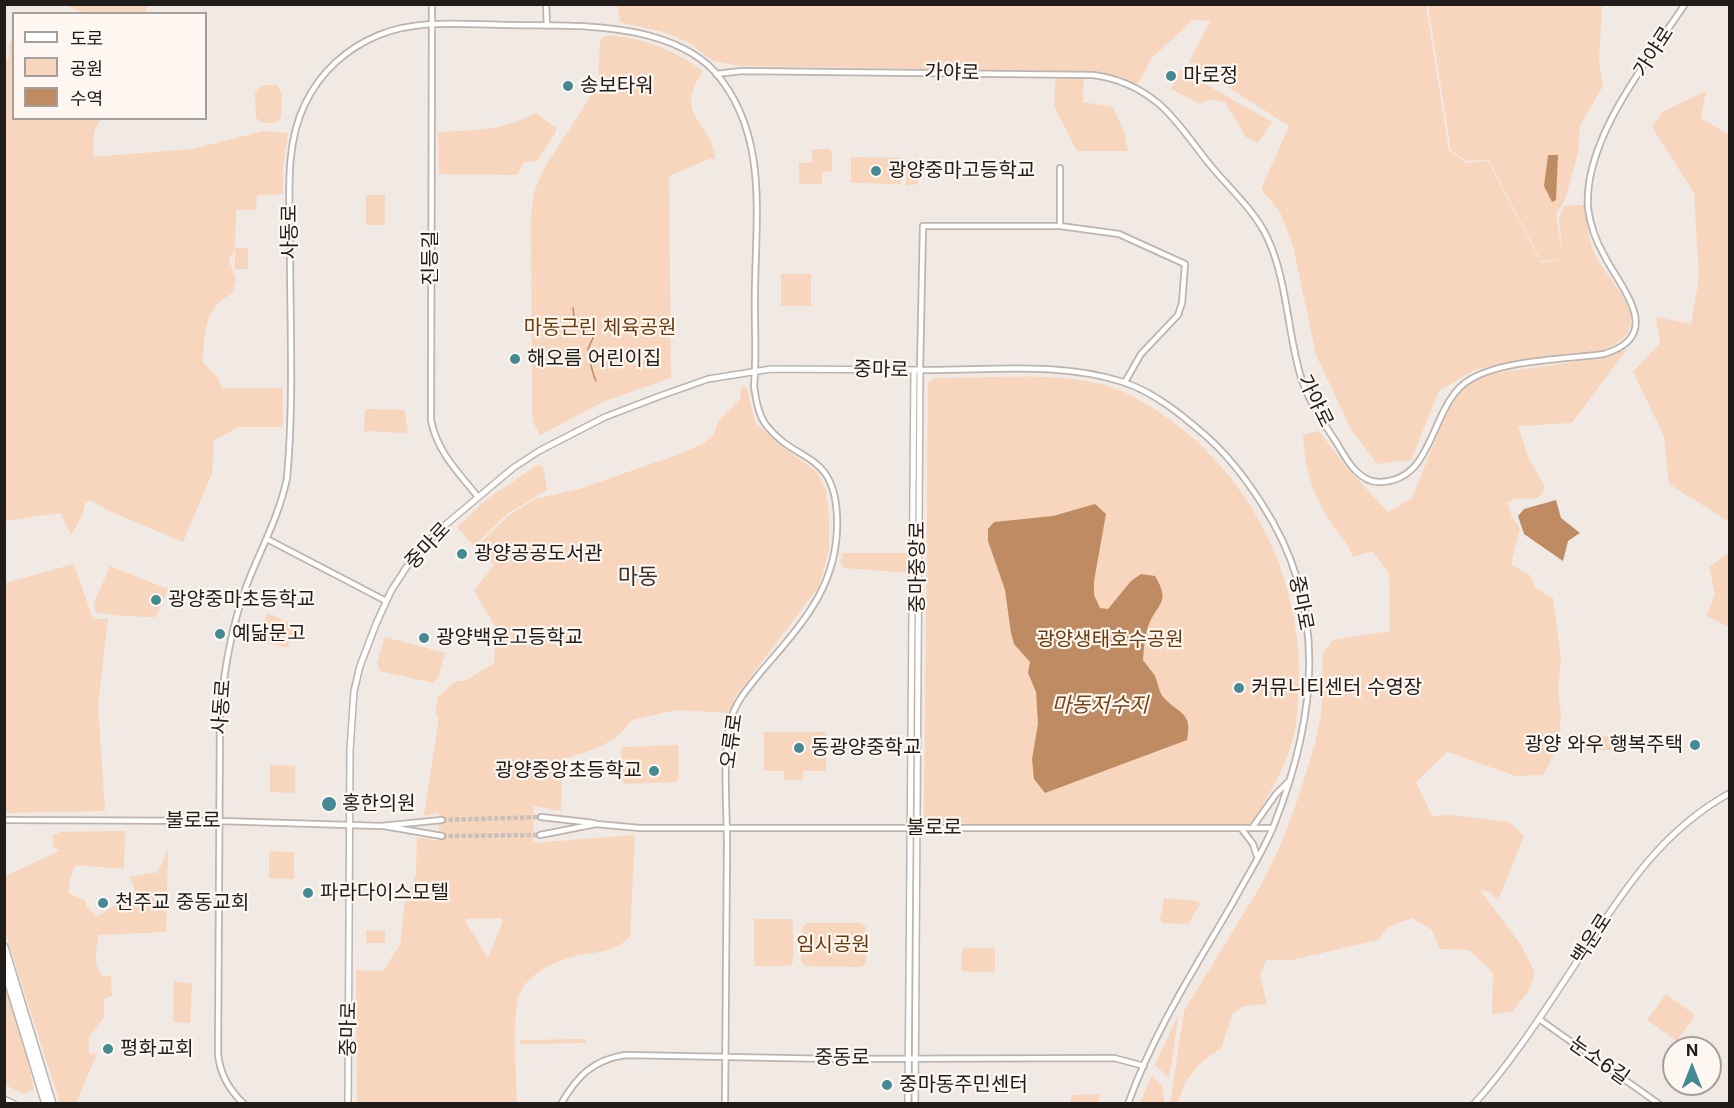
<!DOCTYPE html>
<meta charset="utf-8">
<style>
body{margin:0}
#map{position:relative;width:1734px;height:1108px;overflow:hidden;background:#f1e9e4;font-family:Inter,"Noto Sans KR",sans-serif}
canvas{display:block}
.frame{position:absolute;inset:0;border:6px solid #1f1c1a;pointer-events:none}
.legend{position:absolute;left:12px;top:12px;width:195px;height:108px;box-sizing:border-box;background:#fef7f1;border:2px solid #a59f9b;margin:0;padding:8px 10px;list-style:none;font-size:18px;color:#1f1c1a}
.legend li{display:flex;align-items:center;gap:12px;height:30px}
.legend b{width:30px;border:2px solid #a59f9b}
.north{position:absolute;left:1662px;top:1036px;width:60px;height:60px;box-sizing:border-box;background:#fef7f1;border:2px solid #a59f9b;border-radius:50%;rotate:0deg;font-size:16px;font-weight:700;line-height:24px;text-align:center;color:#1f1c1a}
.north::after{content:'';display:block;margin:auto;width:21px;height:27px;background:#448a94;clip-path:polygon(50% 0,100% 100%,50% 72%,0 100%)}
</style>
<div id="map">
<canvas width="1734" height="1108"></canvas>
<div class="frame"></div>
<ul class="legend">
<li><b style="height:8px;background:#fff"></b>도로</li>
<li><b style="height:16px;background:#f7d6bd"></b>공원</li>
<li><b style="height:16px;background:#be8b63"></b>수역</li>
</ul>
<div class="north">N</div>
</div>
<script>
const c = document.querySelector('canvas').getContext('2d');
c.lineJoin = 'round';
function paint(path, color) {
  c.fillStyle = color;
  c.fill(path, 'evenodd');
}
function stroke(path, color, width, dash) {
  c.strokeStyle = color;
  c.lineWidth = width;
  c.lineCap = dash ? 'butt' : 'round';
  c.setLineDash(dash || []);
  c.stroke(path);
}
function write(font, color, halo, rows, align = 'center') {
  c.font = font + ' Inter,"Noto Sans KR",sans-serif';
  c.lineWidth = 4.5;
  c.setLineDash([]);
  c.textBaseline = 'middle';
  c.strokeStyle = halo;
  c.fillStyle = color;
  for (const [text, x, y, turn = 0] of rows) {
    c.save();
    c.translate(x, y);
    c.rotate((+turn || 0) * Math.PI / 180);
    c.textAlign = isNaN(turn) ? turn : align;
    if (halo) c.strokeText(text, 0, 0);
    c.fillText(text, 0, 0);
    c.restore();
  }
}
const green = new Path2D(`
 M65 5H148L145 14 84 13Z
 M617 5H1426L1449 151 1467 163 1488 161 1541 263 1563 258 1541 261 1489 160 1467 161 1451 151 1428 5H1602L1599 63 1603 86 1580 125 1578 153 1565 200 1556 214 1562 252 1559 217 1565 206 1584 205C1587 219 1588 237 1593 250 1607 284 1665 326 1603 350L1476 369 1439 391 1411 460 1377 464 1351 429 1316 355 1293 246 1280 212 1261 189 1289 126 1189 62 1210 21 1193 20 1152 58 1137 85 1117 76 1084 71 1083 102 1113 107 1125 135 1128 151H1077L1054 106 1056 71 738 66 713 61 688 42 663 32 620 22Z
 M606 35C643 38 673 49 703 71 671 118 714 122 715 159H709L669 176 671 378 605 401 540 435 533 422 532 412 531 216 534 193 543 170 598 85 600 41Z
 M13 40 14 118 101 119 94 131 93 157 192 149 264 131 288 133 283 167V194L257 195 256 210H236L235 248H248V269H235V249L229 259 236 281 232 294C204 306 204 336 203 362L217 377 222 388H283V427H239L214 440 212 474 183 542 107 510 91 500 85 502 82 516 71 535 60 513 5 521 4 65 9 58V42Z
 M1181 70 1272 122 1258 143 1246 137 1225 102 1211 99 1200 104 1171 89Z
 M262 85H277L282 95 281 117 275 123H262L256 118 255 92Z
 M1706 91 1701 118 1729 135V522L1669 484 1664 436 1633 372 1660 343 1656 317 1691 324 1699 278 1694 193 1652 127 1662 112Z
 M536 113 556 128V132L537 161 524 162 517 175 439 174 438 132C476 130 502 131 536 113Z
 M812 149H829L832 152V171L822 172V184H799V163H812Z
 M851 157 902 158 901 184 851 183Z
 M906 160H919L918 184 906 186Z
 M366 195H385V225H366Z
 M781 274H811V306H781Z
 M1627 349 1572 423 1518 426 1528 457 1545 487 1539 498 1516 499 1507 502 1513 519 1520 528 1511 564 1531 576 1535 588 1553 598 1561 660 1558 692 1561 713 1559 745 1543 775 1516 776 1447 752 1416 782 1432 816 1450 815 1509 822 1524 836 1498 900 1489 892 1480 890 1521 945 1535 973 1528 992 1512 1012 1492 1014 1493 973 1469 950 1440 949 1432 930 1412 918 1388 927 1378 940 1291 960H1266L1260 976 1267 1004 1244 1006 1233 1013 1221 1048 1197 1066 1185 1082 1178 1103 1170 1104 1184 1011 1261 885 1281 844 1299 796 1315 743 1321 716 1323 653 1333 640 1390 631 1389 574 1373 551 1353 557C1345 537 1337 534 1328 518 1311 490 1305 467 1303 435L1319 431 1347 468 1388 512 1412 498 1445 415 1454 399 1466 385 1489 374 1603 358Z
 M935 378C990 379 1058 370 1111 387 1128 392 1144 403 1159 412 1253 474 1308 587 1298 699 1297 711 1297 724 1294 735 1285 770 1267 799 1248 828L928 823 924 818 928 383Z
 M742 385 747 389 755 422 778 444 817 472 826 491 829 518V550L819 586 737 695 728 713 676 710 632 720C612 747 592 749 562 760L561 811 534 806 533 843 635 835 630 936C618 951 599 952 580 955 557 960 531 971 520 993 511 1010 517 1081 517 1103L357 1104 356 970 383 971 400 945 405 902 416 875 417 837 439 841V813L424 816 439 717 435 714 438 697 451 685 458 681H465L494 663 496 628 474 591 494 565 476 547 508 516 535 499 579 489 677 455 704 443 714 434 719 420 740 399ZM501 918 503 921 488 958 465 921 467 919Z
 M365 409 404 410 408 430 406 433 364 431Z
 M539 464 543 467 547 490 507 514 474 546 457 527 487 499Z
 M843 553H910L909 573 845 568 840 563Z
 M1729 553V627L1706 616 1715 594 1709 567Z
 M74 564 93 619H108L98 705 105 811 5 813V583Z
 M110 566 168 589 156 617 120 616 95 612 94 603Z
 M267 613 296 626 287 648 258 641Z
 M385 637 445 653 438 678 433 683 380 671 377 663Z
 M764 732H826V771H803V780H784V771H764Z
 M1581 736H1611V750H1582Z
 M678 745 679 779 676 782 626 784 621 780V749L624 747Z
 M270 765 295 766V793L270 792Z
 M125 831 124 869 76 865 70 878 68 893 86 901V905L96 917 114 906 116 901 135 891 130 877 158 872 168 849 166 932 99 935C96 949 92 966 103 976H111L112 996 104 999V1017L89 1037V1053L97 1054 76 1103H60L5 932V876L59 851 53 846V835L60 832Z
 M269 851 294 852V879L269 878Z
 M1164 898 1197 901 1200 904 1188 924 1163 923 1160 920Z
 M754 919H790L793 922V962L790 966H754Z
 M807 923H861L866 927V963L861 967 806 966 801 962 802 928Z
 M366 930 385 931V943H366Z
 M965 948H995V972H965L961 969 962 950Z
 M174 981 192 984 190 1023 174 1022 173 1020Z
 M4 982 25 1046 34 1089 25 1094 5 1085Z
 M1666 994 1695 1015 1677 1041 1647 1020Z
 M1179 1013 1169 1078 1155 1065Z
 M586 1039V1043L520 1044V1040Z
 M1152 1076 1163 1087 1164 1103H1140Z
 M1097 1094 1100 1095 1098 1103H1070L1072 1095Z`);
const water = new Path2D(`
 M1548 155H1558L1556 200 1552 202 1544 186Z
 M1556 500 1561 518 1580 533 1568 541 1563 561 1524 534 1518 516 1524 509Z
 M1095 504 1106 514 1094 581V595L1100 608 1108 609 1131 581 1141 574 1155 576C1172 604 1156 603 1148 627 1144 637 1144 650 1143 660 1147 666 1152 671 1155 676 1158 683 1159 693 1164 698 1179 714 1193 712 1187 740L1045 793 1034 779 1032 759 1038 724 1036 692 1028 673 1030 662 1014 644 1011 633 1005 590 988 541V529L994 522 1053 516Z`);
const stream = new Path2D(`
 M573 308 574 317 593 338 588 349C590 361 591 370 596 381`);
const tertiaryTunnel = new Path2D(`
 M442 820 541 817
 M442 836 540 835`);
const tertiary = new Path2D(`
 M432 4 431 420C437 452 459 473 478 497
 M546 4 547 26
 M716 74 742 71 1093 75C1117 78 1140 88 1159 104 1179 121 1194 146 1211 166 1230 189 1254 210 1267 237 1287 279 1287 329 1300 374 1307 400 1324 423 1338 445 1347 461 1360 483 1380 482 1437 481 1429 402 1471 379 1503 360 1567 359 1604 354 1666 335 1621 289 1604 255 1596 241 1590 224 1588 208 1583 140 1648 60 1685 4
 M1060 168V226H923L920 370C987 371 1058 361 1123 382 1154 392 1182 415 1206 436 1229 456 1246 479 1262 504 1329 607 1317 716 1274 825 1263 852 1246 878 1232 904 1195 968 1153 1033 1128 1104
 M1060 226 1119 234 1185 264 1182 303 1178 315 1141 354 1125 382
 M267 539 386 601
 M541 817 594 823
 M4 820 220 821 381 826 442 820
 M384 826 442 836
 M1241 828 1253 844 1257 856
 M1252 828 1276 794 1289 781
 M540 835 596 824 640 828H1273
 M1539 1019 1659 1104
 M244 1104C229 1090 220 1075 218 1054L220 714C224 670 231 628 246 587 260 550 279 517 287 478 294 402 290 323 290 247 290 200 284 146 305 104 320 72 347 48 379 35 420 18 468 25 511 25 553 26 597 24 638 33 665 39 696 51 715 72 768 133 756 213 755 288 754 320 757 354 754 386 756 399 758 414 766 425 796 464 834 450 837 516 840 585 802 624 760 673 749 687 736 701 731 719 722 756 727 806 727 845 726 931 726 1017 725 1104
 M561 1104C577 1076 593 1060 625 1055L834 1059 1114 1058 1144 1066`);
const secondary = new Path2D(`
 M4 1099 14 1104
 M348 1104 350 750 354 691 360 666 376 624 391 591 415 554 444 526 513 468 539 451 605 417 660 396 708 379 771 369 920 370 915 1104
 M908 1104 914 370
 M1474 1104C1517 1056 1550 1002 1586 948 1625 888 1664 829 1730 793`);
const trunk = new Path2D(`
 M4 947 52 1104
 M4 967 46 1104`);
const markers = [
 [1171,76,6,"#448a94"],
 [568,86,6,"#448a94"],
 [876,171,6,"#448a94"],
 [515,359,6,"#448a94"],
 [462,554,6,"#448a94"],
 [156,600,6,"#448a94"],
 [220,634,6,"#448a94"],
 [424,638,6,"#448a94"],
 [1239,688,6,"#448a94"],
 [1695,745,6,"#448a94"],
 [799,748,6,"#448a94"],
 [654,771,6,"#448a94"],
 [329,804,8,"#448a94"],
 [308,893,6,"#448a94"],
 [103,903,6,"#448a94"],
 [108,1049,6,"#448a94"],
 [887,1085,6,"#448a94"]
];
const streetNames = [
 ["가야로",1654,52,-57],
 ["가야로",952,73,1],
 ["사동로",290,232,-90],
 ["진등길",431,258,-90],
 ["중마로",881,370,1],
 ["가야로",1315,401,64],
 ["중마로",428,546,-47],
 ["중마중앙로",918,567,-90],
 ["중마로",1301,603,79],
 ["사동로",222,707,-86],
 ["오류로",732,741,-82],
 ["불로로",193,821],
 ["불로로",934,828],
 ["백운로",1592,939,-57],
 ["중마로",349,1029,-89],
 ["중동로",842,1058],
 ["눈소6길",1599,1061,35]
];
const poiNames = [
 ["마로정",1183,76],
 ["송보타워",580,86],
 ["광양중마고등학교",888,171],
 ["해오름 어린이집",527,359],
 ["광양공공도서관",474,554],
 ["광양중마초등학교",168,600],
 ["예닮문고",232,634],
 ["광양백운고등학교",436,638],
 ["커뮤니티센터 수영장",1251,688],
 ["광양 와우 행복주택",1683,745,"right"],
 ["동광양중학교",811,748],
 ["광양중앙초등학교",642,771,"right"],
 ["홍한의원",342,804],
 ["파라다이스모텔",320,893],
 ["천주교 중동교회",115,903],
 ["평화교회",120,1049],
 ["중마동주민센터",899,1085]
];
const parkNames = [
 ["마동근린 체육공원",600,328],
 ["광양생태호수공원",1110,640],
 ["임시공원",833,945]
];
const waterNames = [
 ["마동저수지",1100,706]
];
const quarterNames = [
 ["마동",638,577]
];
paint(green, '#f7d6bd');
paint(water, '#be8b63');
stroke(stream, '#be8b63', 1.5);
stroke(tertiaryTunnel, '#c7c0bc', 4.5, [4.5, 2]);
stroke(tertiary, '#bcb4af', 8);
stroke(secondary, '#bcb4af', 8);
stroke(trunk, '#bcb4af', 10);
stroke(tertiary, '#fff', 4.5);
stroke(secondary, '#fff', 5);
stroke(trunk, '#fff', 7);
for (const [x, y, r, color] of markers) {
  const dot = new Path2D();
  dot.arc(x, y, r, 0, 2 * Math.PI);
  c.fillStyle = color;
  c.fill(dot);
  stroke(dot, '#fef7f1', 2);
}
write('20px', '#1f1c1a', '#fef7f1', streetNames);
write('20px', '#1f1c1a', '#fef7f1', poiNames, 'left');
write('20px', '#6b3a08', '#fef7f1', parkNames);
write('italic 21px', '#774417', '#fef7f1', waterNames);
write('22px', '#37312d', '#fef7f1', quarterNames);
</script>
